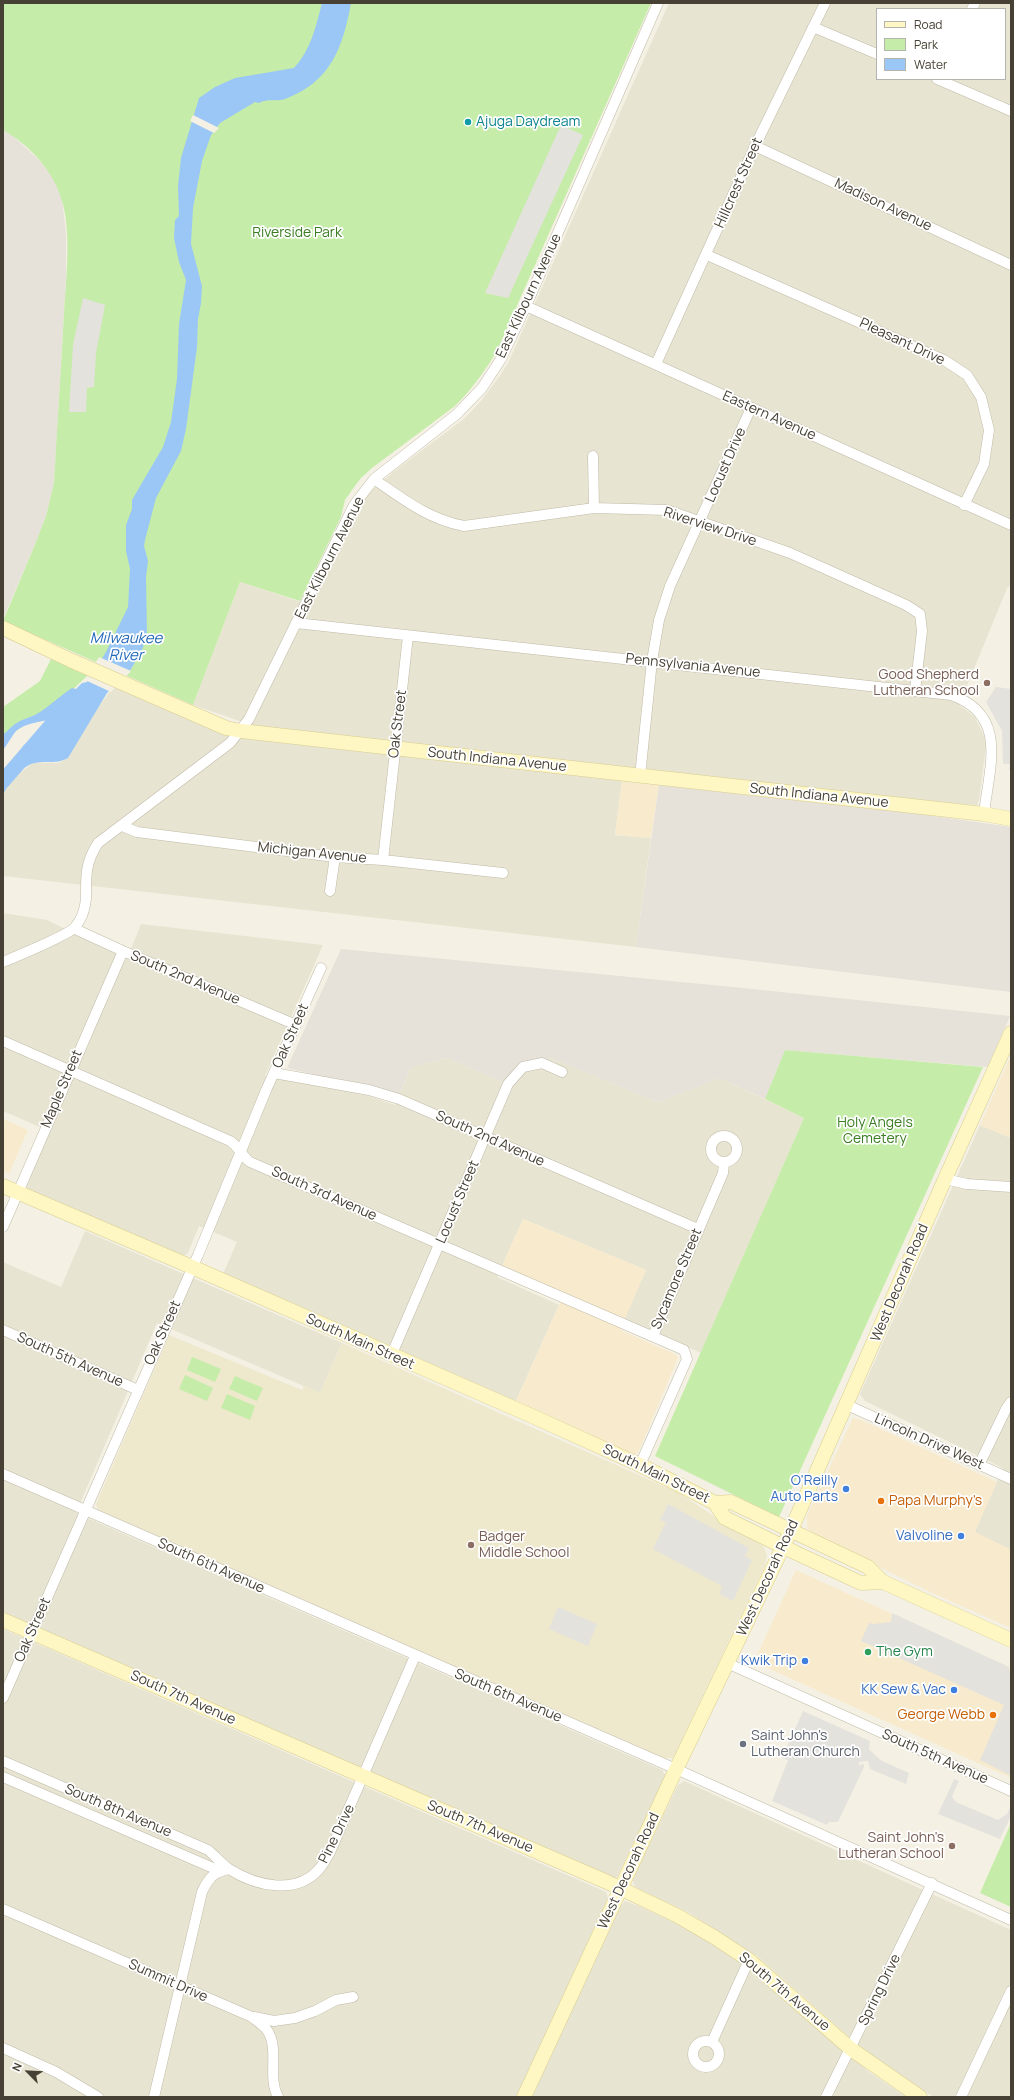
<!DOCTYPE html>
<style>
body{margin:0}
#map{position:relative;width:1014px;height:2100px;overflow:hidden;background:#f4f1e4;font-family:Manrope,sans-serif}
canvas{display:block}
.frame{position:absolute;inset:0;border:4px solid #464134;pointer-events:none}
.legend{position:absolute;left:876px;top:8px;width:130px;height:72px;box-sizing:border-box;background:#fff;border:1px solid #b5b3ae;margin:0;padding:5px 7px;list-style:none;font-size:12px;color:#464134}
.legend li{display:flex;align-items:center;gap:8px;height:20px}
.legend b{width:20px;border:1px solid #b5b3ae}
.north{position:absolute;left:8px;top:2052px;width:40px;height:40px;-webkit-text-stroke:3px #fff;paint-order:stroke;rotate:294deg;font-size:11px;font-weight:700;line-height:16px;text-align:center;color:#464134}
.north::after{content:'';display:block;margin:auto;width:14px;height:18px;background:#464134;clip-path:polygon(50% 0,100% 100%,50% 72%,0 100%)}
</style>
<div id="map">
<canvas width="1014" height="2100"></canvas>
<div class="frame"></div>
<ul class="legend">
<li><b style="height:5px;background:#fff7c3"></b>Road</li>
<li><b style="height:11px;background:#c6eca9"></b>Park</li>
<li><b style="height:11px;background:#9bc7f6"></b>Water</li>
</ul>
<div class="north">N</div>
</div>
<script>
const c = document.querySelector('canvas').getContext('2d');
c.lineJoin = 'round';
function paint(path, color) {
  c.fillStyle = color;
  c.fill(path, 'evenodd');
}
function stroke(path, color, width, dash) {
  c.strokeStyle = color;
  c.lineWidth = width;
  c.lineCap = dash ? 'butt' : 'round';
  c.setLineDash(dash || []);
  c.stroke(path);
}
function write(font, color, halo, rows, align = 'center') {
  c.font = font + ' Manrope,sans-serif';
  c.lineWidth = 3.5;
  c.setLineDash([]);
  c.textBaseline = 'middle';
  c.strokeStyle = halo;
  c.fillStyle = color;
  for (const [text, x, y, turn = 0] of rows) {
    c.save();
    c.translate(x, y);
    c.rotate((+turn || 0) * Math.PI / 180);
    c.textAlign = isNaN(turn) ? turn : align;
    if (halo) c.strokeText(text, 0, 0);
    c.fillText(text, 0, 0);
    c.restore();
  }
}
const residential = new Path2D(`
 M669 3H1011V587L1008 586 959 705 975 717 984 736 986 746 979 800 977 805 932 802 254 726 193 705 240 582 310 605 364 497 393 472 465 418 481 401 499 377 508 363 540 292ZM877 9H1005V79H877Z
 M114 686 219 732 622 781 615 835 651 838 636 947 3 876V795L5 790 19 773 33 763H58L68 758 94 713Z
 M3 913 47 920 127 959 141 924 323 945 265 1076 363 1094 395 1105 411 1067 447 1058 510 1085 519 1068 551 1058 658 1102 720 1078 804 1118 701 1353 624 1319 646 1270 523 1219 497 1277 559 1305 515 1403 421 1360 223 1274 237 1242 199 1226 188 1253 183 1256 180 1255 28 1189 26 1186 49 1131 3 1111Z
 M980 1125 1011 1138V1550L974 1532 1003 1468 865 1401 860 1394Z
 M85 1231 342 1343 320 1393 157 1323 76 1513 662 1770 666 1776 617 1877 614 1878 3 1612V1262L61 1287Z
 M3 1629 606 1892 608 1898 516 2097H3Z
 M684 1781 1011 1930V2097L932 2096 862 2048 757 1956 688 1912 635 1887 633 1880 643 1857 678 1785Z
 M625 1901 638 1906 692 1931 735 1959 869 2072 906 2097H530L620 1907Z`);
const commercial = new Path2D(`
 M622 781 659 785 651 838 615 835Z
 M1011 1055V1138L980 1125Z
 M3 1119 28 1130 9 1174 3 1171Z
 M523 1219 646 1270 620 1330 675 1354 678 1358 638 1453 633 1454 515 1403 564 1294 502 1266Z
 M853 1418 861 1420 997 1482 975 1532 1011 1550V1628L932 1593 816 1536 807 1528V1515Z
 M796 1570 1011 1668V1778L754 1662Z`);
const industrial = new Path2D(`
 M3 130 14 137 38 159 53 177 62 199 66 233V277L54 483 46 516 36 542 3 619Z
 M659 785 920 814 1011 827V992L636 947Z
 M341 949 733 987 1010 1016 988 1067 785 1050 765 1099 720 1078 658 1102 551 1058 519 1068 510 1085 447 1058 411 1067 399 1095 287 1068Z`);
const education = new Path2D(`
 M169 1335 302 1390 304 1385 320 1393 342 1343 679 1493 715 1517 762 1543 767 1555 765 1565 673 1758H664L98 1510 96 1504Z`);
const green = new Path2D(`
 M3 3H651L496 353C484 372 471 390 455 406L372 468 360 479 345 500 341 517 300 601 240 582 193 705 3 621 36 542 46 516 54 483C57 427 61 370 64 313 66 280 72 229 61 198 52 169 29 145 3 130Z
 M51 659 88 675 62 700 3 740V707L40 681Z
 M785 1050 983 1067 779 1517 655 1456 804 1118 765 1099Z
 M192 1357 221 1369 215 1382 187 1370Z
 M185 1375 213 1388 207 1401 179 1389Z
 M235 1376 263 1388 257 1401 229 1389Z
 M227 1394 255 1406 250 1420 221 1408Z
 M1011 1823V1907L980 1893Z`);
const parking = new Path2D(`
 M561 125 583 135 508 298 485 293Z
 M83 298 105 305 96 353 94 387 87 388 86 412H69L73 345Z
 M996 687 1011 689V770H1009L1010 764H1003L1002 731 986 702Z
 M668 1504 749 1548 745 1556 752 1560 733 1601 719 1594 722 1586 653 1549 666 1522 660 1520Z
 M558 1607 597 1624 588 1646 549 1629Z
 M892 1613 1009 1667V1671L1011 1670V1776L980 1760 1004 1705 861 1641 869 1623 873 1624 891 1622Z
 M803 1711 870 1741 869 1749 875 1755 882 1761 909 1773 906 1784 870 1769 868 1761 859 1762V1765L864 1764V1767L838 1822H829L827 1825 772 1801 788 1760 782 1758Z
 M954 1779 959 1781 953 1794 952 1797 956 1802 998 1820 1007 1814 1011 1805V1816L1000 1839 938 1814Z`);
const water = new Path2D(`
 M322 3H351C343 47 331 82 285 99 277 102 267 98 259 103L255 102 220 123 211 135 202 161 193 208 191 244 202 286 201 303 198 319 197 347 186 429 181 451 156 498 145 540 144 546 148 561 146 577 147 636 142 650 131 669 107 693 68 758C55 765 49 760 35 763 22 765 8 784 3 795V776C8 771 15 766 18 760 21 756 21 748 24 745 37 736 52 732 65 722V719C52 719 26 722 16 731 11 737 8 744 3 750V735C8 730 14 724 20 721 26 718 34 716 40 712 51 705 61 695 72 688L76 689 82 683 87 682 106 652 128 607 130 569 126 551V525L132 509V500L163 447 171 422 177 379 179 324 186 280 179 262 174 238 175 220 179 216 178 186 181 158 199 98 215 87 235 78 294 68C311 50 316 26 322 3Z`);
const pier = new Path2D(`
 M193 115 219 128 214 133 190 121Z
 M99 657 131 671 111 692 85 680Z`);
const river = new Path2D(`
 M3 781 54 722 72 707`);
const street = new Path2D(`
 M972 9 975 3
 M813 27 877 54
 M937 79 1011 111
 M755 146 1011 265
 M707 255 944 360 967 375 981 397 989 430 984 464 964 505
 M526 306 1011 525
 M656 364 755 146 825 3
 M593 456 594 508
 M374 479C403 499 428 519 464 526L594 508 667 510 790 553 906 605 920 614 922 631 915 691
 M296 623 951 695C1009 715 989 767 984 814
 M640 776 652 661 659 620 670 586 751 408
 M122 826 137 832 335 857 383 860 503 873
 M383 860 408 636
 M330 891 335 857
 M75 929 123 951 296 1025
 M3 962C15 957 70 934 75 927 82 919 85 909 86 899 86 876 85 863 98 843L230 743 249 719 354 505 374 479 457 414 482 388 501 359 526 306 658 3
 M3 1041 230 1141C239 1147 242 1156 250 1162L684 1350 687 1359 640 1465
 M274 1073 369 1090 399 1099 698 1229
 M711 1149a13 13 0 1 1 26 0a13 13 0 1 1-26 0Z
 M945 1179 967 1184 1011 1187
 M3 1227 123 951
 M3 1330 138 1390
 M653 1336 723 1173 724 1163
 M391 1356 508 1084 523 1067 542 1063 562 1072
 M847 1405 1011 1479
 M979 1465 1006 1409 1011 1402
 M3 1474 676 1769 1011 1920
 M727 1663 1011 1791
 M3 1698 198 1255 267 1088 321 968
 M3 1761 208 1850C215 1856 222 1864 229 1869 256 1886 297 1896 320 1868 324 1863 327 1857 330 1852L415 1656
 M3 1777 220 1871
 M3 1909 252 2017C257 2021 263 2025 267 2030 280 2049 267 2077 278 2097
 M254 2017 274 2021 295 2018 315 2011 336 2000 353 1997
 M693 2054a13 13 0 1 1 26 0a13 13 0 1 1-26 0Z
 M712 2042 749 1960
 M3 2048 56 2072 98 2097
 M154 2097 202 1892C209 1877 213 1873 229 1869
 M826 2097 932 1883
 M961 2097 1011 1991`);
const secondary = new Path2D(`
 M3 628 70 660 226 728 241 731 984 814 1011 819
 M3 1186 192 1267 532 1416 640 1465 715 1503 731 1502 868 1567 883 1582 1011 1640
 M715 1503 725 1518 794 1552 861 1583 883 1582
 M3 1620 607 1882 678 1916 714 1937 749 1960 851 2049 920 2097
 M524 2097 671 1780 791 1530 945 1179 1011 1033`);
const markers = [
 [468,122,4,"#0f9aa8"],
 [987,683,4,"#8d6e63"],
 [846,1489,4,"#3f7fe0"],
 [881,1501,4,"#e8710a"],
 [961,1536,4,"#3f7fe0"],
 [471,1545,4,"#8d6e63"],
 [868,1652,4,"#2e9e5b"],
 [805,1661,4,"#3f7fe0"],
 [954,1690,4,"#3f7fe0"],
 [993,1715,4,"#e8710a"],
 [743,1744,4,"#6b7280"],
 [952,1846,4,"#8d6e63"]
];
const cultureNames = [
 ["Ajuga Daydream",476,122]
];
const streetNames = [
 ["Hillcrest Street",739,183,-66],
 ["Madison Avenue",883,205,25],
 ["East Kilbourn Avenue",529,296,-65],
 ["Pleasant Drive",902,342,25],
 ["Eastern Avenue",769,416,24],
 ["Locust Drive",726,465,-66],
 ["Riverview Drive",710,527,18],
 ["East Kilbourn Avenue",330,558,-63],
 ["Pennsylvania Avenue",693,666,6],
 ["Oak Street",398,724,-83],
 ["South Indiana Avenue",497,760,6],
 ["South Indiana Avenue",819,796,6],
 ["Michigan Avenue",312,853,6],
 ["South 2nd Avenue",185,978,23],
 ["Oak Street",291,1036,-66],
 ["Maple Street",62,1089,-67],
 ["South 2nd Avenue",490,1139,24],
 ["South 3rd Avenue",324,1194,24],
 ["Locust Street",458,1202,-67],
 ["Sycamore Street",677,1279,-67],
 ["West Decorah Road",900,1283,-67],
 ["Oak Street",163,1333,-66],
 ["South Main Street",360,1342,24],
 ["South 5th Avenue",70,1360,24],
 ["Lincoln Drive West",929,1442,24],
 ["South Main Street",656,1474,26],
 ["South 6th Avenue",211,1566,24],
 ["West Decorah Road",768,1578,-65],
 ["Oak Street",33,1630,-66],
 ["South 6th Avenue",508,1696,23],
 ["South 7th Avenue",183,1698,24],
 ["South 5th Avenue",935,1757,24],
 ["South 8th Avenue",118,1811,23],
 ["South 7th Avenue",480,1827,23],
 ["Pine Drive",337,1834,-64],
 ["West Decorah Road",629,1871,-65],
 ["Summit Drive",168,1981,24],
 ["Spring Drive",880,1990,-64],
 ["South 7th Avenue",784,1992,40]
];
const parkNames = [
 ["Riverside Park",297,233],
 ["Holy Angels",875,1123],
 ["Cemetery",875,1139]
];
const educationNames = [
 ["Good Shepherd",979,675],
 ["Lutheran School",979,691],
 ["Badger",479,1537,"left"],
 ["Middle School",479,1553,"left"],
 ["Saint John's",944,1838],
 ["Lutheran School",944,1854]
];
const shopNames = [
 ["O'Reilly",838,1481],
 ["Auto Parts",838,1497],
 ["Valvoline",953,1536],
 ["Kwik Trip",797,1661],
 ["KK Sew & Vac",946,1690]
];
const foodNames = [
 ["Papa Murphy's",889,1501],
 ["George Webb",985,1715,"right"]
];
const leisureNames = [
 ["The Gym",876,1652]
];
const worshipNames = [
 ["Saint John's",751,1736],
 ["Lutheran Church",751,1752]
];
const waterNames = [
 ["Milwaukee",126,639],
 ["River",126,656]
];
paint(residential, '#e8e4d2');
paint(commercial, '#f8ebcd');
paint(industrial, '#e6e1d9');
paint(education, '#eee8cd');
paint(green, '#c6eca9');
paint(parking, '#e4e2dd');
paint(water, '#9bc7f6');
paint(pier, '#f4f1e4');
stroke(river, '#9bc7f6', 15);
stroke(street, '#c0baa6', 11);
stroke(secondary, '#d7cd90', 15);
stroke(street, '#fff', 10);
stroke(secondary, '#fff7c3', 14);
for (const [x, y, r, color] of markers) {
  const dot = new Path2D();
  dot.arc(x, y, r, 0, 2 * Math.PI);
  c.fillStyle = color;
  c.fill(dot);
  stroke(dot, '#fff', 1.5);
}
write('14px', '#0d838f', '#fff', cultureNames, 'left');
write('14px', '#464134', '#fff', streetNames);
write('14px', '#3a7d22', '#fff', parkNames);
write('14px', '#785e54', '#fff', educationNames, 'right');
write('14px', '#366cbe', '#fff', shopNames, 'right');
write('14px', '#c56008', '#fff', foodNames, 'left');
write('14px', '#27864d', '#fff', leisureNames, 'left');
write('14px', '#5b616d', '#fff', worshipNames, 'left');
write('italic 15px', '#246abb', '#fff', waterNames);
</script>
